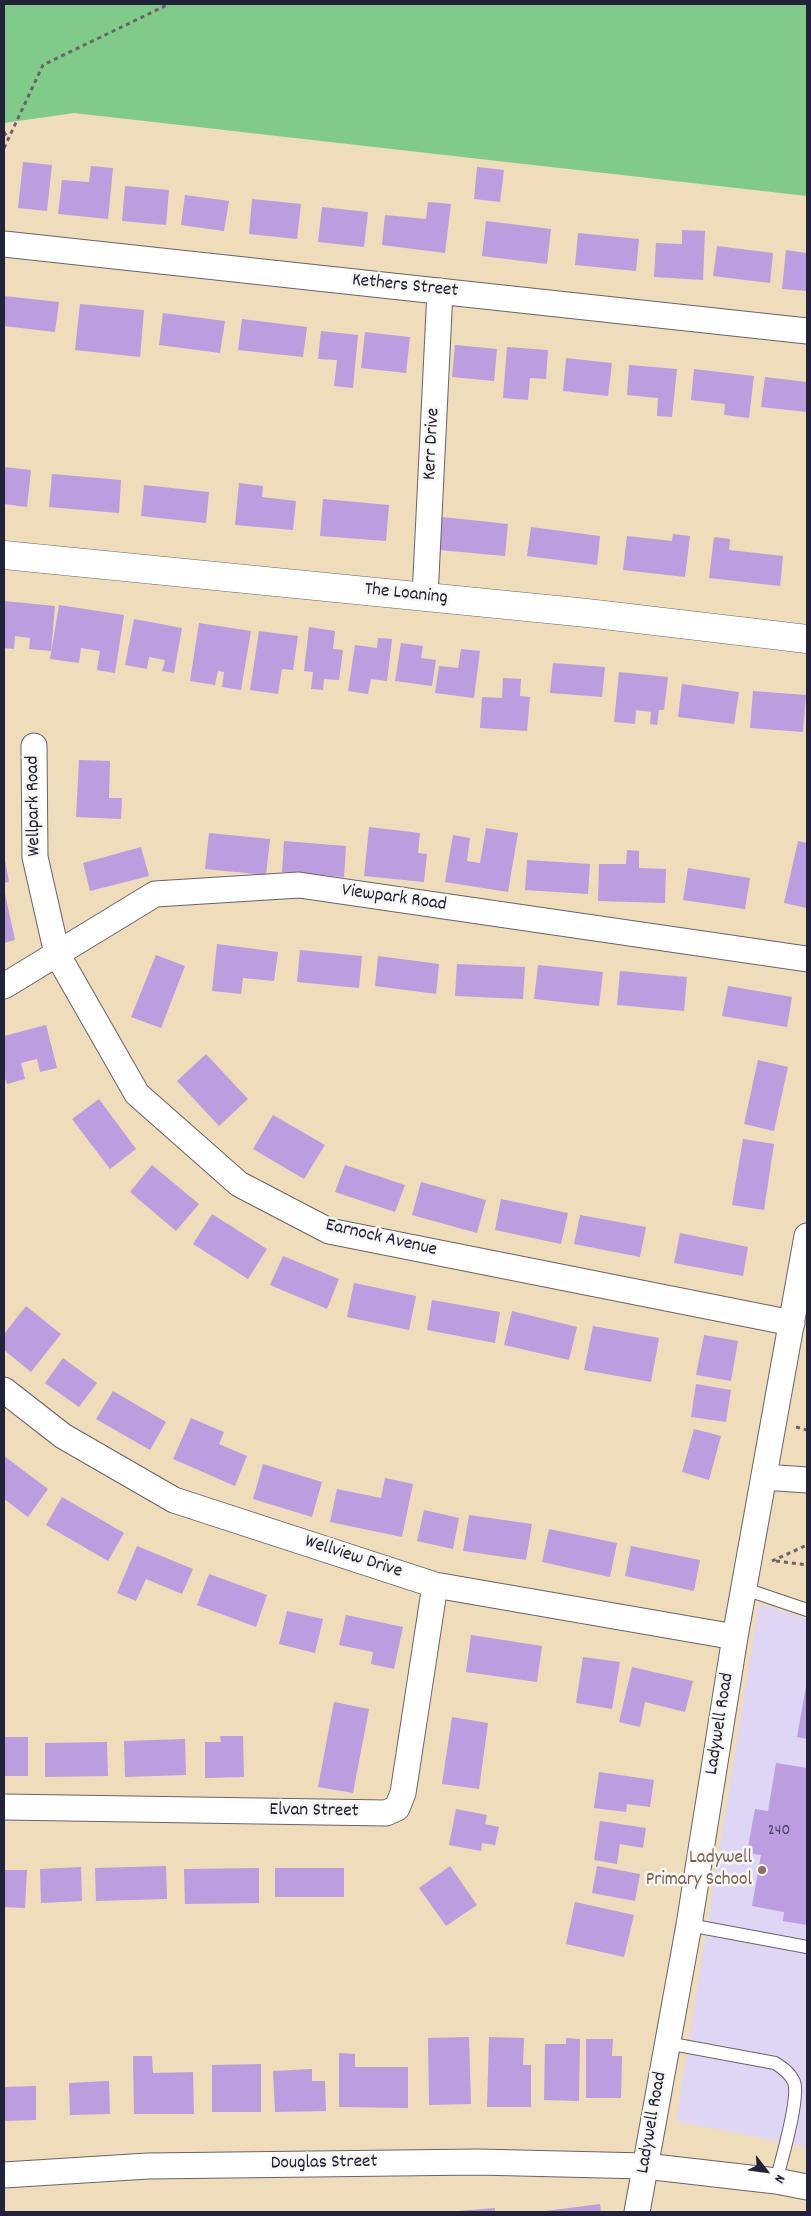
<!DOCTYPE html>
<style>
body{margin:0}
#map{position:relative;width:811px;height:2216px;overflow:hidden;background:#efdcbb;font-family:Dekko,sans-serif}
canvas{display:block}
.frame{position:absolute;inset:0;border:5px solid #22223b;pointer-events:none}
.north{position:absolute;left:741px;top:2146px;width:50px;height:50px;-webkit-text-stroke:4px #f6f6f2;paint-order:stroke;rotate:120deg;font-size:14px;font-weight:700;line-height:20px;text-align:center;color:#22223b}
.north::after{content:'';display:block;margin:auto;width:18px;height:22px;background:#22223b;clip-path:polygon(50% 0,100% 100%,50% 72%,0 100%)}
</style>
<div id="map">
<canvas width="811" height="2216"></canvas>
<div class="frame"></div>
<div class="north">N</div>
</div>
<script>
const c = document.querySelector('canvas').getContext('2d');
c.lineJoin = 'round';
function paint(path, color) {
  c.fillStyle = color;
  c.fill(path, 'evenodd');
}
function stroke(path, color, width, dash) {
  c.strokeStyle = color;
  c.lineWidth = width;
  c.lineCap = dash ? 'butt' : 'round';
  c.setLineDash(dash || []);
  c.stroke(path);
}
function write(font, color, halo, rows, align = 'center') {
  c.font = font + ' Dekko,sans-serif';
  c.lineWidth = 5;
  c.setLineDash([]);
  c.textBaseline = 'middle';
  c.strokeStyle = halo;
  c.fillStyle = color;
  for (const [text, x, y, turn = 0] of rows) {
    c.save();
    c.translate(x, y);
    c.rotate((+turn || 0) * Math.PI / 180);
    c.textAlign = isNaN(turn) ? turn : align;
    if (halo) c.strokeText(text, 0, 0);
    c.fillText(text, 0, 0);
    c.restore();
  }
}
const built = new Path2D(`
 M759 1604 807 1619V2147L676 2121Z`);
const green = new Path2D(`
 M4 4H807V196L74 113 4 123Z`);
const building = new Path2D(`
 M23 162 52 165 47 211 18 208Z
 M91 166 113 168 108 219 58 214 62 180 89 182Z
 M477 167 504 170 500 202 474 199Z
 M125 186 169 190 166 225 122 221Z
 M185 195 229 201 224 231 181 225Z
 M252 199 301 204 297 239 249 234Z
 M428 202 451 204 445 253 382 245 385 215 426 219Z
 M322 207 368 212 364 247 318 242Z
 M486 221 551 229 547 264 482 256Z
 M682 230 705 231 703 280 654 277 656 243 682 244Z
 M578 233 639 239 636 271 575 265Z
 M717 246 773 253 770 283 713 276Z
 M786 250 807 253V291L782 289Z
 M4 296 59 302 55 332 4 326Z
 M80 304 144 310 140 357 75 350Z
 M163 313 225 321 220 353 159 345Z
 M242 319 307 327 303 357 238 350Z
 M321 331 358 335 353 388 334 386 337 360 318 359Z
 M365 332 410 337 406 373 361 368Z
 M455 345 497 349 494 381 452 377Z
 M507 347 548 350 546 379 530 378 528 400 503 398Z
 M566 358 612 363 608 396 563 391Z
 M629 365 677 369 672 417 657 416 658 398 627 395Z
 M694 369 754 376 749 418 724 415 725 404 691 400Z
 M765 377 807 382V412L761 407Z
 M4 467 31 470 27 507 4 504Z
 M52 474 121 480 119 513 49 507Z
 M239 483 263 486 262 497 296 501 293 530 235 525Z
 M144 485 209 492 206 523 141 516Z
 M323 499 389 505 386 541 320 536Z
 M442 517 508 524 505 556 439 550Z
 M531 527 600 536 597 565 527 556Z
 M673 534 690 536 685 577 623 570 627 536 672 541Z
 M714 537 730 539 729 550 783 556 780 586 709 578Z
 M4 601 55 606 51 651 29 649 30 638 15 636 14 649 4 648Z
 M59 605 124 615 115 673 97 670 100 651 81 648 79 663 50 659Z
 M134 619 182 628 174 673 162 671 165 660 149 657 147 669 125 665Z
 M199 623 251 631 241 690 222 687 224 672 218 671 215 685 190 681Z
 M309 627 335 631 333 649 343 650 339 680 324 679 323 690 311 689 313 672 304 671Z
 M259 631 298 636 293 670 282 669 278 694 250 690Z
 M378 638 392 639 387 681 371 679 368 694 348 691 355 645 377 648Z
 M401 643 423 646 421 658 436 660 432 686 395 681Z
 M461 649 480 651 474 698 435 693 439 666 458 668Z
 M553 663 605 667 602 697 550 693Z
 M619 672 668 677 664 710H659L657 725 650 724 651 712 636 710 635 724 614 722Z
 M503 678 521 679 520 696 530 697 527 731 480 728 482 697 502 698Z
 M682 684 739 692 734 724 678 717Z
 M753 691 806 695 803 732 750 728Z
 M79 760 110 761 109 798H122L121 819 76 817Z
 M369 827 420 833 418 853 427 854 424 882 364 876Z
 M486 828 518 833 508 892 445 882 453 835 470 838 467 861 480 863Z
 M209 833 270 839 266 875 205 869Z
 M284 841 346 846 344 877 282 872Z
 M798 841 807 843V908L784 903Z
 M141 847 149 876 90 891 83 863Z
 M627 850 639 851V868L666 869 665 903 598 901 599 864H626Z
 M5 860 9 882 4 883V861Z
 M527 860 590 864 588 894 525 890Z
 M688 868 750 878 745 909 683 900Z
 M4 889 15 940 4 943Z
 M217 944 278 952 274 981 243 978 241 994 212 991Z
 M300 950 362 956 359 988 297 982Z
 M156 955 185 966 161 1028 131 1017Z
 M378 956 439 964 436 994 375 986Z
 M457 964 525 967 523 999 455 996Z
 M538 965 603 972 599 1006 534 999Z
 M620 971 687 977 684 1011 617 1005Z
 M728 986 792 997 787 1027 722 1016Z
 M46 1025 57 1068 40 1072 37 1059 21 1063 25 1079 7 1084 4 1076V1036Z
 M206 1054 248 1099 219 1126 177 1081Z
 M758 1060 788 1067 774 1131 744 1124Z
 M99 1099 136 1149 110 1169 72 1119Z
 M273 1115 325 1145 304 1179 253 1149Z
 M743 1139 774 1144 764 1210 732 1205Z
 M152 1165 199 1204 176 1231 130 1192Z
 M345 1165 405 1185 395 1212 335 1192Z
 M421 1182 486 1200 477 1233 412 1215Z
 M501 1199 568 1213 561 1244 495 1230Z
 M212 1214 267 1249 248 1279 193 1244Z
 M580 1215 646 1227 640 1257 574 1244Z
 M680 1233 748 1247 743 1276 674 1263Z
 M283 1256 339 1279 327 1309 270 1285Z
 M354 1283 416 1296 409 1330 347 1317Z
 M432 1300 500 1312 495 1343 427 1330Z
 M26 1306 61 1334 31 1372 4 1350V1334Z
 M512 1311 577 1327 569 1360 504 1345Z
 M593 1326 659 1338 651 1382 584 1370Z
 M704 1335 738 1341 731 1381 696 1375Z
 M63 1358 97 1383 79 1407 45 1383Z
 M696 1384 731 1390 726 1422 691 1417Z
 M113 1391 166 1422 150 1450 96 1419Z
 M191 1418 224 1432 219 1444 247 1456 235 1486 173 1459Z
 M694 1429 721 1436 709 1480 682 1472Z
 M4 1456 48 1489 28 1517 4 1499Z
 M263 1464 322 1482 312 1517 253 1499Z
 M385 1478 413 1484 402 1537 330 1522 337 1489 381 1498Z
 M62 1497 124 1533 108 1561 46 1525Z
 M424 1510 459 1518 453 1549 417 1541Z
 M469 1515 532 1524 526 1560 463 1551Z
 M549 1529 617 1543 610 1577 542 1562Z
 M137 1546 193 1569 182 1594 146 1579 136 1601 117 1593Z
 M631 1546 700 1560 694 1591 625 1576Z
 M209 1574 267 1595 256 1627 197 1605Z
 M287 1611 323 1619 315 1653 279 1644Z
 M346 1615 403 1627 394 1669 371 1664 373 1652 339 1645Z
 M471 1635 542 1646 537 1682 466 1672Z
 M583 1657 620 1662 612 1709 576 1703Z
 M632 1667 693 1681 685 1712 645 1702 640 1727 619 1722Z
 M806 1686H807V1739L797 1737Z
 M334 1702 369 1709 353 1793 318 1787Z
 M452 1717 488 1723 479 1789 442 1784Z
 M220 1736H243L244 1777 205 1778V1742H221Z
 M4 1737H28V1776H4Z
 M185 1739 186 1775 125 1777 124 1741Z
 M107 1742 108 1776 45 1777V1743Z
 M776 1763 807 1768V1925L783 1921 784 1912 752 1906 761 1855 747 1853 755 1809 768 1811Z
 M599 1772 654 1780 650 1807 627 1804 626 1812 594 1808Z
 M456 1809 487 1815 485 1824 499 1827 495 1845 482 1843 481 1851 449 1845Z
 M600 1821 646 1828 643 1848 620 1844 617 1864 594 1860Z
 M166 1866 167 1899 96 1901 95 1868Z
 M450 1866 477 1905 446 1926 419 1888Z
 M597 1866 640 1874 635 1901 592 1893Z
 M81 1867 82 1901 41 1903 40 1869Z
 M259 1868V1903L185 1904 184 1869Z
 M275 1868H344V1897H275Z
 M4 1870H27L25 1908 4 1907Z
 M575 1902 634 1915 624 1957 566 1944Z
 M469 2037 471 2104 429 2105 428 2038Z
 M489 2037 524 2038 523 2065H531V2107H487Z
 M566 2038 580 2039 579 2101 544 2100 545 2044H566Z
 M586 2039H613L612 2056H622L621 2098H586Z
 M339 2053 355 2054V2067H408V2108L339 2107Z
 M133 2056H152L153 2073 193 2072 194 2114H134Z
 M261 2064V2112H212V2065Z
 M312 2069V2081H325L326 2111 275 2112 273 2071Z
 M109 2081 110 2114 70 2115 69 2083Z
 M36 2086V2120L4 2121V2087Z
 M600 2204 601 2212H545V2211Z
 M495 2208V2212H458V2211Z`);
const path = new Path2D(`
 M4 132 8 138
 M4 148 43 65 169 4
 M796 1427 807 1430
 M772 1561 807 1545
 M776 1561 807 1565`);
const service = new Path2D(`
 M745 1589 807 1610
 M689 1925 807 1947
 M667 2043 775 2063C783 2068 790 2073 794 2082 800 2098 781 2162 776 2181`);
const minor = new Path2D(`
 M4 244 807 331
 M425 597 440 291
 M34 746 35 857 57 954 137 1094 239 1184 329 1231 792 1323
 M4 986 155 894 299 885 807 959
 M4 1390 63 1436 174 1500 435 1585 735 1637
 M764 1477 807 1480
 M4 1807 386 1813 397 1808 403 1793 435 1585
 M4 2175 148 2166 478 2162 645 2166 776 2181 807 2187
 M637 2212 689 1925 735 1637 807 1236`);
const tertiary = new Path2D(`
 M4 555 587 613 807 639`);
const markers = [
 [762,1870,5,"#8d6e63"]
];
const numberNames = [
 ["240",779,1832]
];
const streetNames = [
 ["Kethers Street",405,287,6],
 ["Kerr Drive",433,444,-87],
 ["The Loaning",406,595,6],
 ["Wellpark Road",35,806,-91],
 ["Viewpark Road",394,899,8],
 ["Earnock Avenue",381,1239,13],
 ["Wellview Drive",353,1558,18],
 ["Ladywell Road",721,1724,-81],
 ["Elvan Street",314,1812,1],
 ["Ladywell Road",653,2123,-80],
 ["Douglas Street",324,2164,-1]
];
const educationNames = [
 ["Ladywell",752,1859],
 ["Primary School",752,1881]
];
paint(built, '#dfd5f5');
paint(green, '#80cb89');
paint(building, '#bb9de0');
stroke(service, '#6a6368', 14);
stroke(minor, '#6a6368', 27);
stroke(tertiary, '#6a6368', 29);
stroke(path, '#6a6368', 3, [4, 4]);
stroke(service, '#fff', 12);
stroke(minor, '#fff', 25);
stroke(tertiary, '#fff', 28);
for (const [x, y, r, color] of markers) {
  const dot = new Path2D();
  dot.arc(x, y, r, 0, 2 * Math.PI);
  c.fillStyle = color;
  c.fill(dot);
  stroke(dot, '#f6f6f2', 2);
}
write('16px', '#484164', null, numberNames);
write('19px', '#22223b', '#f6f6f2', streetNames);
write('19px', '#785e54', '#f6f6f2', educationNames, 'right');
</script>
